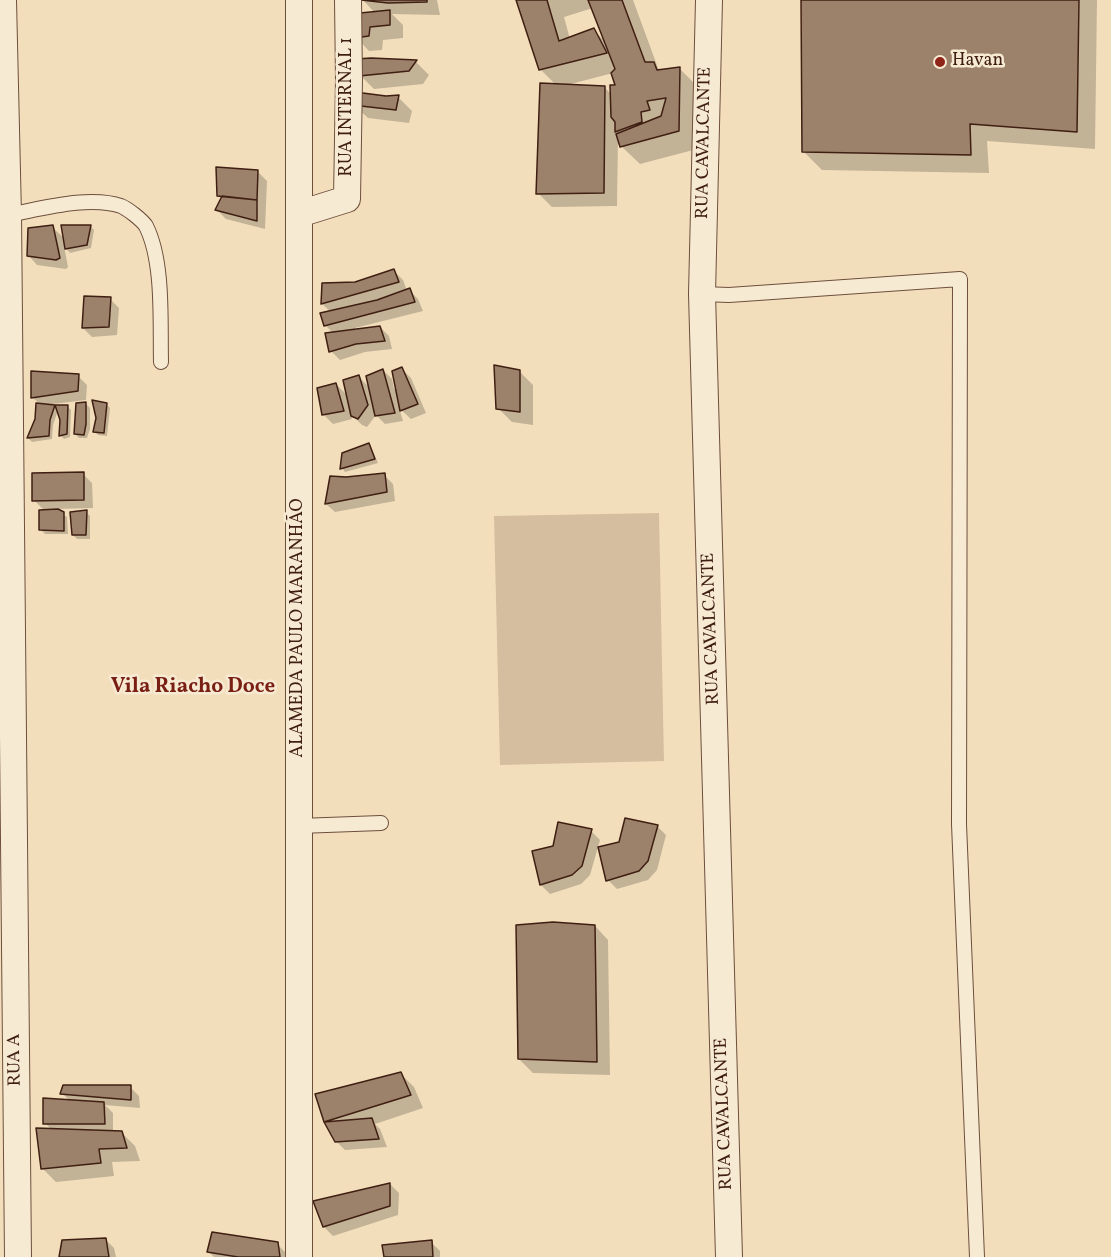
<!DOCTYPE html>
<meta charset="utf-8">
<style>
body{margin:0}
canvas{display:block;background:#f3debc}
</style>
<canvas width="1111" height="1257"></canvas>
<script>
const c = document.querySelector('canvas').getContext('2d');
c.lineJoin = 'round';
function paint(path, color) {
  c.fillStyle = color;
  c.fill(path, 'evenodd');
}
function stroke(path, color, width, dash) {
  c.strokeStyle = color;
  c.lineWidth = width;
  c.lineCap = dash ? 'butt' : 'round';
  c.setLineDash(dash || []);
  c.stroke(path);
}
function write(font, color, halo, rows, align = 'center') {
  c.font = font + ' Vollkorn,serif';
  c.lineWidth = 5;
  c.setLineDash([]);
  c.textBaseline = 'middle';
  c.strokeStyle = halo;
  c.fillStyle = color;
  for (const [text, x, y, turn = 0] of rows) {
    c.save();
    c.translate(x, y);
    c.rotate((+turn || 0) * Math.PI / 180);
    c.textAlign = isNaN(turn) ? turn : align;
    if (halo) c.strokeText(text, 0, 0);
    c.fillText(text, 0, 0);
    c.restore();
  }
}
const green = new Path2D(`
 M659 513 664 761 500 765 494 516Z`);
const shadow = new Path2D(`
 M363 0H437L440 15 392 14 403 25V38L383 40 382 50 369 51 356 37 375 13Z
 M517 0H633L658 68 660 71 680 69 698 87 697 149 640 164 621 146 618 136 617 206 552 207 538 193 556 85 540 69ZM593 8 607 43 593 30 570 39 564 17ZM613 73 617 86 612 95 604 87 567 85Z
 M803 0H1097L1095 149 987 141 989 173 822 170 804 152Z
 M371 59 416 62 429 75 423 84 374 89 360 75Z
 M398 97 412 111 409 123 368 118 354 105Z
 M258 172 267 181 265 229 226 219 217 210 222 199 218 195Z
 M90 226 94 230 91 248 70 253 64 246 68 267 66 269 37 265 28 255 52 227 65 239Z
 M394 271 403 280 407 291 409 290 418 299 423 311 355 328V330L380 327 389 336 392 349 365 352 340 360 331 351 333 333 325 325 331 312 322 304 323 284H355Z
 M110 299 119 308 117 335 92 337 83 328Z
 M402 369 411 378 426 413 411 419 399 408 403 421 385 424 376 415 367 427 362 425 350 413 352 419 333 424 324 415 336 384 348 396 359 377 370 388 383 370 392 379 394 389H397Z
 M519 371 533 385V425L512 422 498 408Z
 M78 376 87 385 86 400 53 404V406H67L71 410 70 437 64 439 60 435 62 420 58 410 53 425 52 439 32 442 28 438 41 405 32 397Z
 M86 404 90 408V429L87 438H79L75 434Z
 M106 404 110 408 107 436 98 435 94 431Z
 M368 445 372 449 378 463 345 472 342 468Z
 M83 474 92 483 93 508 54 509 67 517 68 534H45L41 530 45 511 34 500Z
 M384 475 393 484 395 501 335 512 326 504 346 479Z
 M86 512 90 516V539H77L73 535Z
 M657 826 666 835 657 870 648 880 617 889 608 880 621 843Z
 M591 831 600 840 590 875 581 884 550 894 541 885 533 852 554 847Z
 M595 926 608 940 610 1075 533 1073 519 1059Z
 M400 1073 414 1087 423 1108 375 1124 380 1129 387 1147 345 1150 336 1141 325 1121Z
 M130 1087 139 1096 140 1108 105 1105 113 1113V1132L122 1133 135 1146 140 1161 112 1162 114 1176 56 1182 42 1168 52 1130 45 1123 70 1101 62 1093Z
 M390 1184 399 1193 398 1215 333 1236 324 1227Z
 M105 1239 114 1248 116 1257H61Z
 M431 1242 440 1251V1257H385Z
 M277 1244 286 1253 287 1257H214L208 1251Z`);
const building = new Path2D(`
 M361 0H427V2L388 3Z
 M516 0H547L559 41 594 28 607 53 539 70Z
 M588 0H622L645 62H654L657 70 680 67 679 131 620 147 616 134 661 116 666 98 647 101 650 110 641 112 642 122 615 132V122L611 117 610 85H615L611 73 615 69Z
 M801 0H1079L1077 132 970 124 971 155 802 152Z
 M390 10V25L370 27 369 36 354 38 360 13Z
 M371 58 417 60 409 71 359 76 356 59Z
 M540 83 605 86 604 193 536 194Z
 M355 92 386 96 399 95 396 110 352 105Z
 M216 167 258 170 257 200 217 196Z
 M222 196 257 200V221L215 210Z
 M53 225 60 258 56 260 27 256 28 228Z
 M61 225H91L87 245 65 249Z
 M394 269 399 282 321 304 322 283 355 282Z
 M410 288 415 302 324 326 320 313 377 300Z
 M84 296 111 297 109 327 82 328Z
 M380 326 385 341 356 344 329 352 325 333Z
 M494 365 520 370V412L496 409Z
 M402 367 418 404 400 411 392 371Z
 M383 369 395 413 375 416 366 376Z
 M31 371 79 374 78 391 31 398Z
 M359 375 368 405 358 419 351 416 343 380Z
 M336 383 344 411 322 415 317 388Z
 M92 400 107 403 104 433 93 432 96 418Z
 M86 402V424L84 435 74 434 76 403Z
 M36 403 55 405 50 420 49 436 27 438 35 419Z
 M55 405H68L67 434 59 436 60 420Z
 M369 443 375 459 340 469 342 453Z
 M84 472V500L32 501V473Z
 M385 473 387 492 325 504 330 476 346 477Z
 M58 509 64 512V531L39 530V510Z
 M87 510 86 535H72L70 512Z
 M625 818 658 825 648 861 639 871 606 881 598 847 619 842Z
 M558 822 592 829 582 866 572 875 540 885 532 851 553 846Z
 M553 922 595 925 597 1062 518 1059 516 925Z
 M401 1072 411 1095 324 1122 315 1094Z
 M63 1085H131V1100L60 1094Z
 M43 1098 104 1102 105 1124H43Z
 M372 1118 379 1139 335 1142 324 1122Z
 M36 1128 122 1131 127 1148 99 1149 101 1163 41 1169Z
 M390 1183V1206L323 1227 313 1201Z
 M212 1232 278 1242 280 1257H238L207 1252Z
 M106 1238 109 1257H59L62 1240Z
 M432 1240 433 1257H384L382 1245Z`);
const service = new Path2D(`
 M8 215C41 209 89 195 121 206 128 209 142 220 146 226 164 262 160 321 161 362
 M702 294 729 295 960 279 959 824 977 1257
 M299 826 381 823`);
const minor = new Path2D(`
 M3 0 8 215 18 1257
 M709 0 702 294 729 1257
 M299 214 347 199 349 79 348 0
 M299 1257V0`);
const markers = [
 [940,62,6,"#8f2418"]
];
const poiNames = [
 ["Havan",952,62]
];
const streetNames = [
 ["RUA INTERNAL 1",348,107,-90],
 ["RUA CAVALCANTE",705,143,-89],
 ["ALAMEDA PAULO MARANHÃO",299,628,-90],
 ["RUA CAVALCANTE",712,629,-92],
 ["RUA A",16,1060,-91],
 ["RUA CAVALCANTE",725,1114,-92]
];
const quarterNames = [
 ["Vila Riacho Doce",193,688]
];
paint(green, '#d5be9f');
paint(shadow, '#0003');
paint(building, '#9d826b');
stroke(building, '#401f13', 1.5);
stroke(service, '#6d4f3d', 16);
stroke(minor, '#6d4f3d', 28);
stroke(service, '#f7ead3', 14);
stroke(minor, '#f7ead3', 26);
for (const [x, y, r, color] of markers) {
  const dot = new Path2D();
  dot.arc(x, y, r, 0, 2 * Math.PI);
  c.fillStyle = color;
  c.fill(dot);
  stroke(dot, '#f7ead3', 2);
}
write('18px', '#401f13', '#f7ead3', poiNames, 'left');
write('18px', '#401f13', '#f7ead3', streetNames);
write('bold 21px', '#7a1f14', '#f7ead3', quarterNames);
</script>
